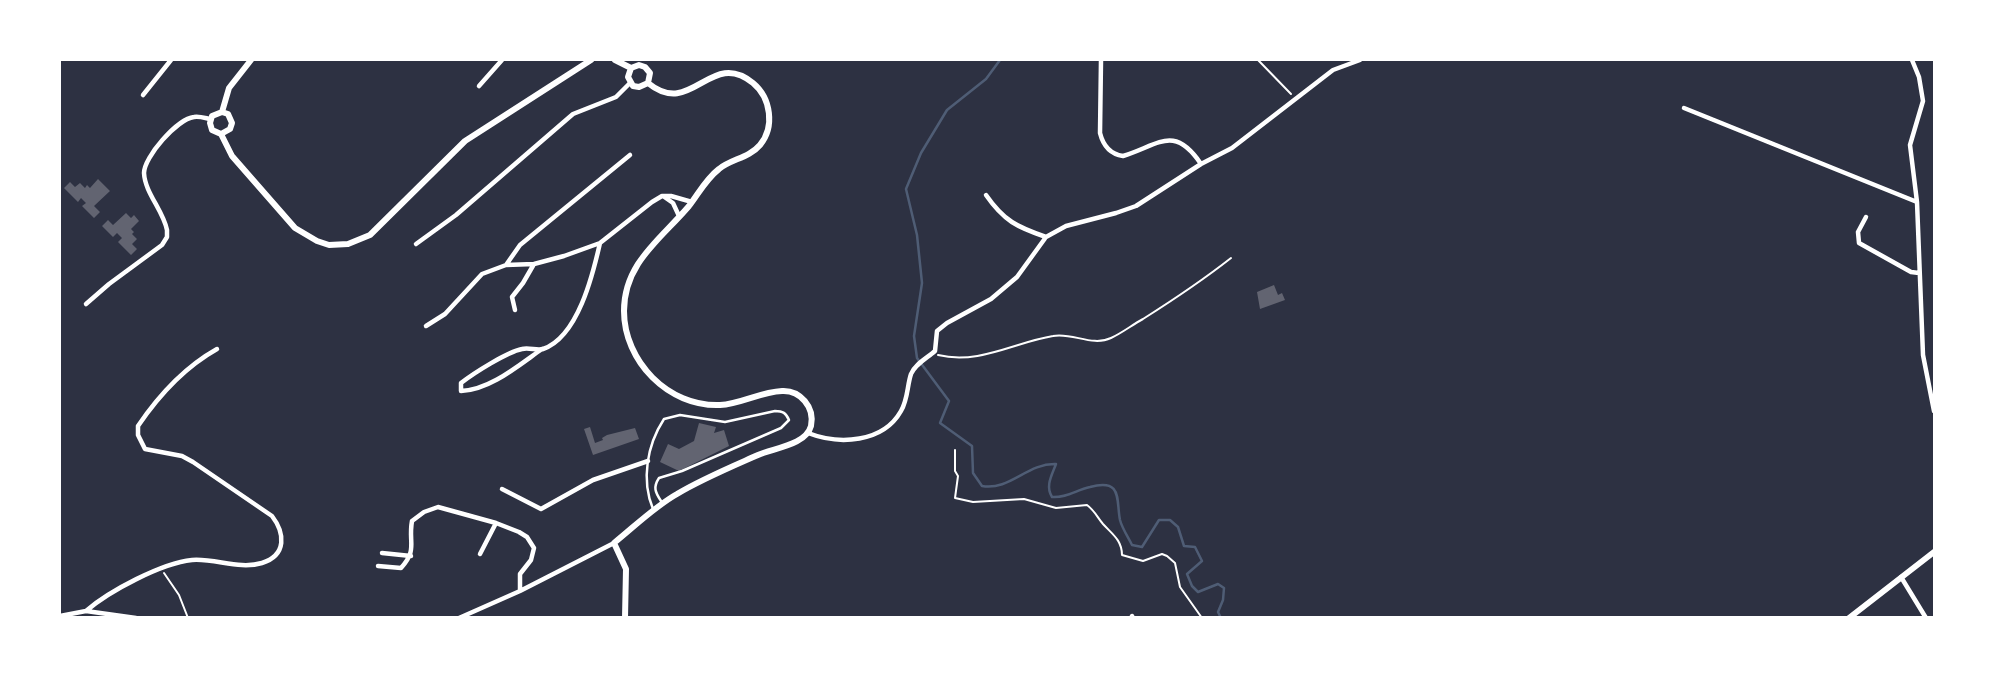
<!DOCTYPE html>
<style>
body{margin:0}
#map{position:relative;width:1994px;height:677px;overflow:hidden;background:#2d3142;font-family:Roboto,sans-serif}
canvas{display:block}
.frame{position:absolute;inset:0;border:61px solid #fff;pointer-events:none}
</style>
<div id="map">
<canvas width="1994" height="677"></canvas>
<div class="frame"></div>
</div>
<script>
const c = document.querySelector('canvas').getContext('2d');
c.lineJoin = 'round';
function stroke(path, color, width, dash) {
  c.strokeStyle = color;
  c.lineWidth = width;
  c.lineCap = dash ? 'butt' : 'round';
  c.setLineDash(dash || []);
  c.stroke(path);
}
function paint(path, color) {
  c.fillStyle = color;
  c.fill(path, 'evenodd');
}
const stream = new Path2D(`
 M1000 60 986 79 947 110 921 153 906 189 917 235 922 283 914 336 917 358 949 401 940 423 972 446 973 473 982 486C1010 491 1027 463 1056 464 1052 475 1045 486 1052 497 1067 498 1076 490 1090 487 1123 478 1116 500 1120 520 1122 528 1128 537 1132 545L1142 547 1159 520H1170L1178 527 1184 546 1195 547 1202 561 1187 574 1192 586 1198 592 1218 584 1224 588 1223 600 1218 612 1221 618`);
const building = new Path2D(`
 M98 179 110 191 94 206 100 212 94 218 82 206 86 203 81 198 78 202 64 188 70 182 75 187 80 183 85 188 87 185 90 188Z
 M126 213 131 218 134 215 139 221 131 229 134 232 132 234 137 239 132 244 137 249 131 255 118 242 122 238 117 233 113 237 102 226 108 220 113 225Z
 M1274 285 1278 295 1282 293 1285 300 1260 309 1257 292Z
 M699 423 716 427 714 433 724 430 729 446 679 471 660 462 668 444 679 449 694 441Z
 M590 427 595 443 603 440 602 438 607 435 635 428 639 439 593 455 584 429Z`);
const path = new Path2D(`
 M1258 60 1291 94
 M938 355C979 365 1015 342 1053 336 1072 332 1092 347 1111 338 1122 333 1132 325 1143 319 1173 300 1203 280 1231 258
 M955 450V471L958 476 955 498 973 502 1024 499 1056 508 1087 505C1095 511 1097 517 1103 524 1112 534 1122 540 1122 555L1143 561 1162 554 1167 556 1175 563 1180 587 1202 618
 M164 573 179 595 188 618`);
const service = new Path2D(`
 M653 509C641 480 647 445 664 419L680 415 725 422 775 411C783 411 786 413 789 420L781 428 682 471 659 478C653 487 655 492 661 501`);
const minor = new Path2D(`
 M1101 60 1100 133C1103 145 1109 154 1123 156 1159 145 1174 124 1201 164
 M1912 60 1919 77 1923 101 1910 145 1917 202 1923 355 1934 411
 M479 86 502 60
 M143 95 171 60
 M1684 108 1917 202
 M986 195C1004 221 1017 227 1046 237
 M663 196 673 203 679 216
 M1866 217 1858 232 1859 243 1911 272 1919 273
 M416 244 456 215 573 114 616 97 630 83
 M506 265 520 245 630 155
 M86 304 109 284 162 245 167 237V230C163 210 145 193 144 173 144 157 177 119 194 117 199 116 205 118 210 119
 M515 310 512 297 523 283 534 264
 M426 326 445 314 482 274 506 265 534 264 564 256 600 243 652 202 662 196H671L692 202
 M542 349C519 365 490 390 461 391V383C474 373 507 352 522 349 529 347 537 351 543 349 578 337 593 274 600 243
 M808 433C839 445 883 443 901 411 908 399 907 386 911 374 915 364 927 358 935 351L937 331 947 323 991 299 1017 277 1046 237 1066 226 1116 213 1136 206 1201 164 1232 148 1333 70 1360 60
 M502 489 541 509 593 480 648 461
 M382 553 411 556
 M480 554 496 523
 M378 566 401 568C418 549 408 543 412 521L424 512 438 507 496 523 519 532 527 537 534 548 531 560 520 574V591
 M1901 577 1926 618
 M86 611C109 591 162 563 192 560 215 558 239 570 262 563 287 555 285 533 272 516L193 462 182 456 145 449 138 435V426C159 395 185 367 217 349
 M60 616 86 611 136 618
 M1132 616 1133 618
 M459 618 520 591 614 543`);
const tertiary = new Path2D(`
 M615 60 631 68
 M631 68 628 77 633 86 639 87 648 83
 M631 68 639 65 645 67 650 73 648 83
 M222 112 229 88 251 60
 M221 134 232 156 295 228 317 241 329 245 348 244 370 235 465 141 591 60
 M221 134 212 130 210 123 212 116 222 112
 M221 134 230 129 232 123 228 114 222 112
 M625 618 626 569 614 543C634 527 654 507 677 494 702 479 731 467 758 455 774 448 806 445 811 426 815 407 800 390 782 391 760 392 741 404 720 405 668 407 624 361 624 311 624 263 661 239 689 206 699 193 706 179 719 169 731 159 749 158 760 145 775 127 771 98 753 83 710 48 692 119 648 83
 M1849 618 1934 552`);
stroke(stream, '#4f5d75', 2.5);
paint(building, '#626471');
stroke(path, '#fff', 2);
stroke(service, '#fff', 2.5);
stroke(minor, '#fff', 4.5);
stroke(tertiary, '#fff', 6);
</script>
